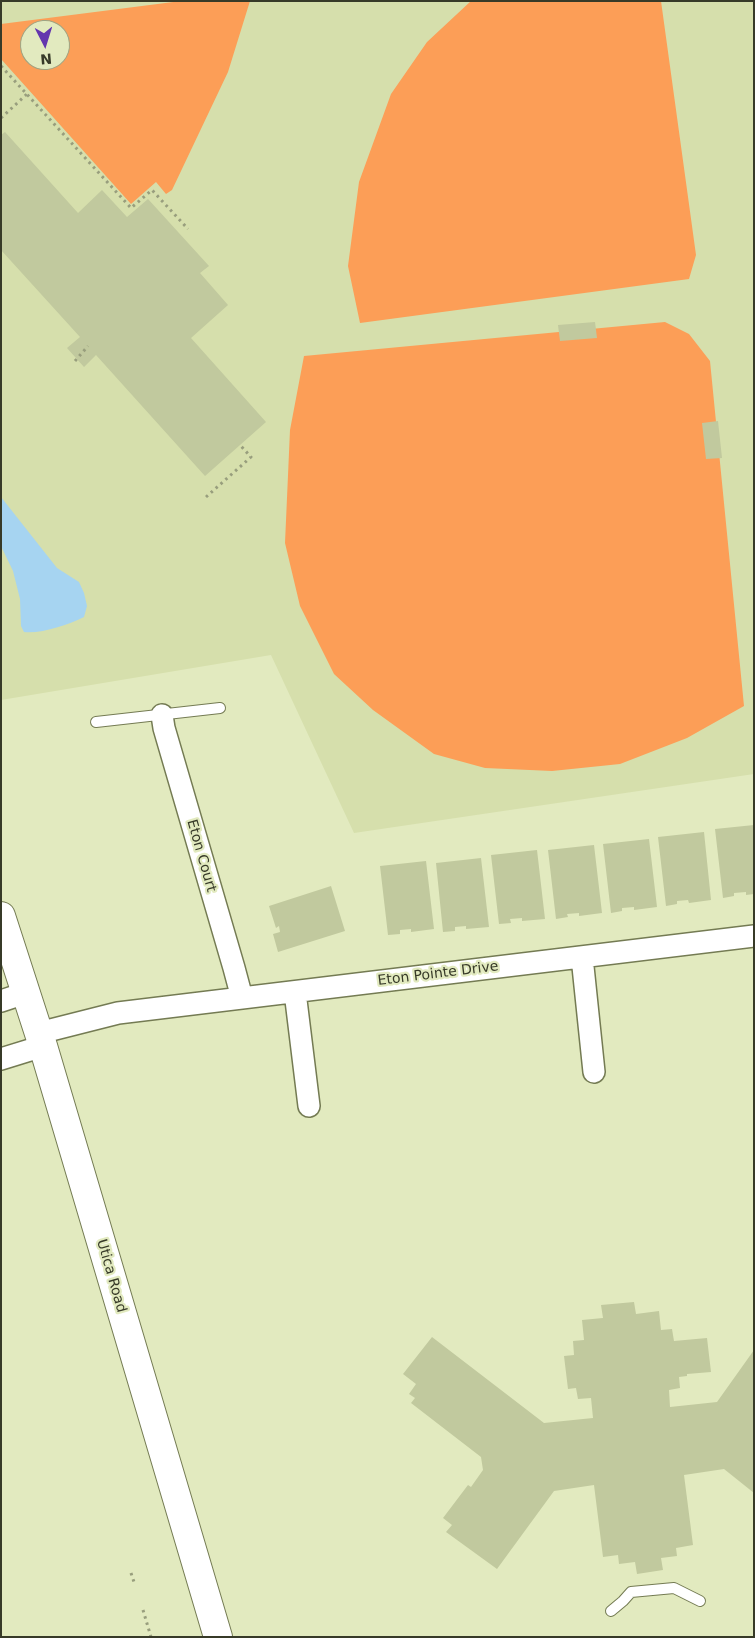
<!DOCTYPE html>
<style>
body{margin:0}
#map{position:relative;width:755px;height:1638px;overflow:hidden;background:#e2eabf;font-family:"DejaVu Sans",sans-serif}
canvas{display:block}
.frame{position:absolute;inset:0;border:2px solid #373a28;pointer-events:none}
.north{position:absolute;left:20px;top:20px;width:50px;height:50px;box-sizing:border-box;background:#e2eabf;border:1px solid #9ea483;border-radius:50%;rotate:175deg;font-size:14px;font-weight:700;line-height:20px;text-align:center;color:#373a28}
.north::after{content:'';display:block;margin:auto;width:18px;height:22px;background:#6436ae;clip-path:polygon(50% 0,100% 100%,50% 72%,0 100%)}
</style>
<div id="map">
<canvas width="755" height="1638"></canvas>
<div class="frame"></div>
<div class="north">N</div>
</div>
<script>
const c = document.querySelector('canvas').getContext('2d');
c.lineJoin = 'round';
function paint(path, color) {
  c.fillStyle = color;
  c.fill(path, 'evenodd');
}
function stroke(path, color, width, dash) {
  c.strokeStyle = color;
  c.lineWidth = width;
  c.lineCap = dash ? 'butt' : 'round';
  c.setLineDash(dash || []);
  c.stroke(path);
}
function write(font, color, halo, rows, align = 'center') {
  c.font = font + ' "DejaVu Sans",sans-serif';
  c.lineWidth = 4.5;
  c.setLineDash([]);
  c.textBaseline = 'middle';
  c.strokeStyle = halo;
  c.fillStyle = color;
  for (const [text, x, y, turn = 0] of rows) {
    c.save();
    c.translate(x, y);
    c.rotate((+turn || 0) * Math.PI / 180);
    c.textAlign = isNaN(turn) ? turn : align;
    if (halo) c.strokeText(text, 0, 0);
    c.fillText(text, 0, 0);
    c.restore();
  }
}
const built = new Path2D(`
 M1 1H754V774L354 833 271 655 1 700ZM30 30H60V60H30Z`);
const green = new Path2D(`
 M181 1H250L228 72 172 190 166 194 156 182 131 204 1 59V24ZM30 30H60V60H30Z
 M471 1H661L696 255 689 279 360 323 348 266 359 182 391 94 427 42Z
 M665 322 689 334 710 361 744 706 687 738 620 764 552 771 485 768 434 754 373 710 334 674 300 606 285 543 290 430 304 356Z`);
const water = new Path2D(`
 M1 497 57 568 79 582 84 593 87 606 84 617C68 625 41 634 24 632L21 626 20 599 13 571 1 546Z`);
const building = new Path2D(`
 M5 132 78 213 102 190 127 217 148 199 209 266 200 273 228 305 191 338 266 422 205 476 96 355 84 367 67 348 80 337 1 250V135Z
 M595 322 597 338 560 341 558 325Z
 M718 421 722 458 706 459 702 423Z
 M754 825V894L746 895V892L734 893V896L723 898 715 829Z
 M704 832 711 900 689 903 688 900 677 901V904L666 906 658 837Z
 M649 839 657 907 634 910V907L622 908V911L611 913 603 844Z
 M594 845 602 913 579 916V913L567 914 568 917 556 919 548 850Z
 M537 850 545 919 522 921V918L510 919 511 923 499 924 491 855Z
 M481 858 489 927 466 929V926L455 927V931L443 932 436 863Z
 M426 861 434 929 411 932V929L400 930V934L388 935 380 866Z
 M331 886 345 931 278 952 273 934 280 932 279 926 276 928 269 906Z
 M634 1302 636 1314 659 1311 661 1330 672 1329 674 1341 707 1338 711 1372 687 1374V1376L679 1377 680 1388 669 1390 670 1407 717 1402 754 1350V1493L724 1469 684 1475 693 1545 676 1548 677 1556 661 1558 663 1570 637 1574 635 1562 619 1564 618 1555 603 1557 594 1485 554 1491 497 1569 446 1532 452 1525 443 1518 468 1485 471 1487 483 1470 481 1457 411 1403 415 1398 409 1394 416 1384 403 1374 432 1337 544 1423 593 1418 591 1398 578 1399 576 1388 568 1389 564 1356 574 1355 573 1341 584 1340 582 1320 603 1318 601 1305Z`);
const path = new Path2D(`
 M1 66 131 208 152 190 188 229
 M1 118 27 94
 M75 361 88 346
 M206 497 251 457 240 445
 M131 1573 135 1585
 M143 1610 151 1637`);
const service = new Path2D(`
 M96 722 220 708
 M611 1611 623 1601 631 1592 674 1588 700 1601`);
const minor = new Path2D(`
 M162 715 164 728 234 968 242 998
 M582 957 594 1072
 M295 992 309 1106
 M1 1001 25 993
 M39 1033 118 1013 754 936
 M1 1059 43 1046`);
const secondary = new Path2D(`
 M1 916 43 1046 218 1637`);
const streetNames = [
 ["Eton Court",201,856,74],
 ["Eton Pointe Drive",438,974,-7],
 ["Utica Road",111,1276,74]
];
paint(built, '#d6dfac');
paint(green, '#fc9e57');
paint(water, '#a6d4f1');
paint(building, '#c1c99e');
stroke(service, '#747b53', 12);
stroke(minor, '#747b53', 24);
stroke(secondary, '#747b53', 30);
stroke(path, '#989e7d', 3, [2.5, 4]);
stroke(service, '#fff', 10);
stroke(minor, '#fff', 21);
stroke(secondary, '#fff', 28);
write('14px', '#373a28', '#e2eabf', streetNames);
</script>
